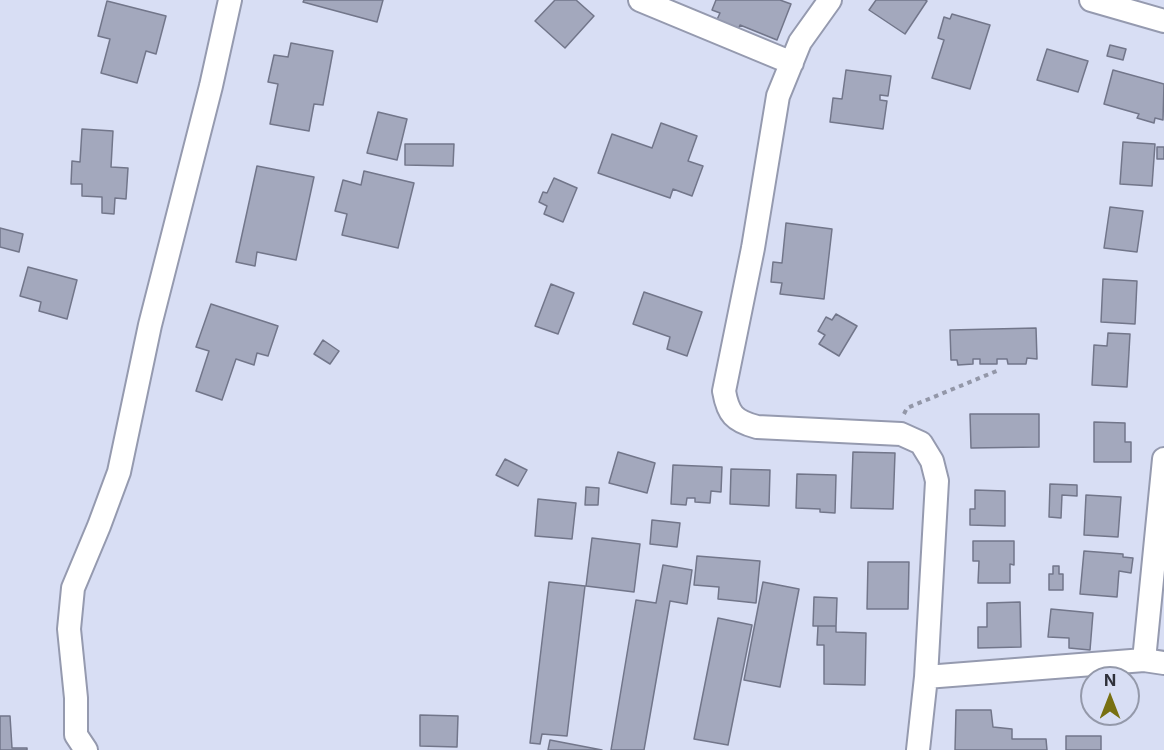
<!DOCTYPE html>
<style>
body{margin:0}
#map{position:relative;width:1164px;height:750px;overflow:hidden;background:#d8def4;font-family:Inter,sans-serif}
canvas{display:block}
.north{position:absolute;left:1080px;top:666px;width:60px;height:60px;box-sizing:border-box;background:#d8def4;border:2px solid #9499aa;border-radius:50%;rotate:0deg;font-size:16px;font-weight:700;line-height:24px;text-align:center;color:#2f313a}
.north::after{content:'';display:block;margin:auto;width:21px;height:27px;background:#787011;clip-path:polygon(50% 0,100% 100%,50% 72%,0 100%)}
</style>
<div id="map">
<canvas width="1164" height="750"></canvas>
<div class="north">N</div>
</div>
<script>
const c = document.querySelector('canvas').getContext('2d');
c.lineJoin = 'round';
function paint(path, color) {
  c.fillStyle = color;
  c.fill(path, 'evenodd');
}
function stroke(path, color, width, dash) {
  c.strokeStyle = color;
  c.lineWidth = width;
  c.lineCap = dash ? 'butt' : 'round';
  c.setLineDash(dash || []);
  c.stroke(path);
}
const building = new Path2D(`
 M304 0H383L377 22 303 2Z
 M555 0H576L594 16 565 48 535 21Z
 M716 0H780L791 4 777 40 740 25 737 33 715 24 720 13 712 10Z
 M876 0H925L927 1 905 34 869 10Z
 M107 1 166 16 156 54 146 51 137 83 101 73 110 39 98 36Z
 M952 14 990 25 970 89 932 78 944 40 938 38 944 17 950 19Z
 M291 43 333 51 323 105 314 104 309 131 270 124 278 84 268 82 274 55 288 57Z
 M1110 45 1126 49 1123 60 1107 56Z
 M1047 49 1088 61 1078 92 1037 80Z
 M846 70 891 76 888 96 880 95V100L887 101 883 129 830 122 833 98 842 99Z
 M1113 70 1164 84 1163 120 1155 118 1154 123 1137 118 1139 114 1104 104Z
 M378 112 407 119 397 160 367 153Z
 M661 123 697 136 688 161 703 166 692 196 673 189 670 198 598 173 612 134 652 148Z
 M82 129 113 131 111 167 128 168 126 199 115 198 114 214 102 213V197L82 196V184H71L72 161 80 162Z
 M1123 142 1155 144 1152 186 1120 184Z
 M405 144H454L453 166 405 165Z
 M1157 147H1164V159H1157Z
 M257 166 314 177 296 260 257 252 255 266 236 262Z
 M364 171 414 183 398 248 342 235 347 214 335 211 343 180 361 185Z
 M554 178 577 188 563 222 544 214 547 206 539 202 543 192 547 193Z
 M1110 207 1143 211 1137 252 1104 248Z
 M786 223 832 229 824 299 780 294 782 283 771 282 773 262 782 263Z
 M0 228 23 234 19 252 0 247Z
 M28 267 77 280 67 319 39 311 41 302 20 296Z
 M1103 279 1137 281 1135 324 1101 322Z
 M551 284 574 293 558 334 535 326Z
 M644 292 702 312 687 356 667 349 670 337 633 324Z
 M211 304 278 326 268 356 257 353 254 365 236 359 222 400 196 391 209 351 196 347Z
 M836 314 857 326 839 356 819 344 825 335 818 331 826 317 832 320Z
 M1036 328 1037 359 1027 358 1026 364H1008L1007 359H997V364H980V359H973V364L958 365 957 360H951L950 330Z
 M1108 333 1130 334 1127 387 1092 385 1094 345 1107 346Z
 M323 340 339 351 330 364 314 354Z
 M970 414H1039V447L971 448Z
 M1094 422 1125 423V442H1131V462H1094Z
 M618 452 655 463 647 493 609 483Z
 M853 452 895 453 893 509 851 508Z
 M505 459 527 470 518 486 496 475Z
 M673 465 722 467 721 492 711 491 710 503 695 502V498H687L686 505 671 504Z
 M731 469 770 470 769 506 730 504Z
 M797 474 836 475 835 513 820 512V509L796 508Z
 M1050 484 1077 485V496L1062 495 1061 518 1049 517Z
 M586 487 599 488 598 505H585Z
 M975 490 1005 491V526L970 525V509H975Z
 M1086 495 1121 497 1118 537 1084 535Z
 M538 499 576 503 572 539 535 536Z
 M652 520 680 523 677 547 650 544Z
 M592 538 640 544 634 592 586 586Z
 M973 541H1014V565L1010 564V583H978L979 561H973Z
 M1084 551 1123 554V557L1133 558 1131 573 1119 571 1117 597 1080 594Z
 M697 556 760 561 756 603 718 599 719 587 694 585Z
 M868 562H909L908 609H867Z
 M663 565 692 570 687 604 670 601 644 750H611L636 600 656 603Z
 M1053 566H1059V574H1063V590H1049V574H1053Z
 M549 582 585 586 567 736 542 734 540 744 530 743Z
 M763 582 799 589 780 687 744 680Z
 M814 597 837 598 836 626H813Z
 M1020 602 1021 647 978 648V627H987V603Z
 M1051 609 1093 613 1090 650 1069 648V638L1048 637Z
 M718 618 752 625 728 745 694 739Z
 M818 626H836V632L866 633 865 685 824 684V645H817Z
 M956 710H991L993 727 1012 729V739H1046L1047 750H955Z
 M420 715 458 716 457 747 420 746Z
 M0 716H10L12 748H27V750H0Z
 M1066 736H1101V750H1066Z
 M550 740 602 750H548Z`);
const path = new Path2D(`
 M904 414 907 408 999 370`);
const street = new Path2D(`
 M640 0 792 63
 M830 0 800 42 778 96 753 248 724 391C728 414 734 421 757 427L901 434 921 443 932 461 937 481 926 677 918 750
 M1091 0 1164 21
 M1144 660 1164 459
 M926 677 1144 660 1164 663
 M86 750 76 735V698L69 629 73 588 99 526 119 472 150 325 211 86 230 0`);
paint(building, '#a3a8bd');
stroke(building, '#72768a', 1.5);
stroke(street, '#959aaf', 26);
stroke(path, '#9397a8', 4, [4.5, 4.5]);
stroke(street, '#fff', 22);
</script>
